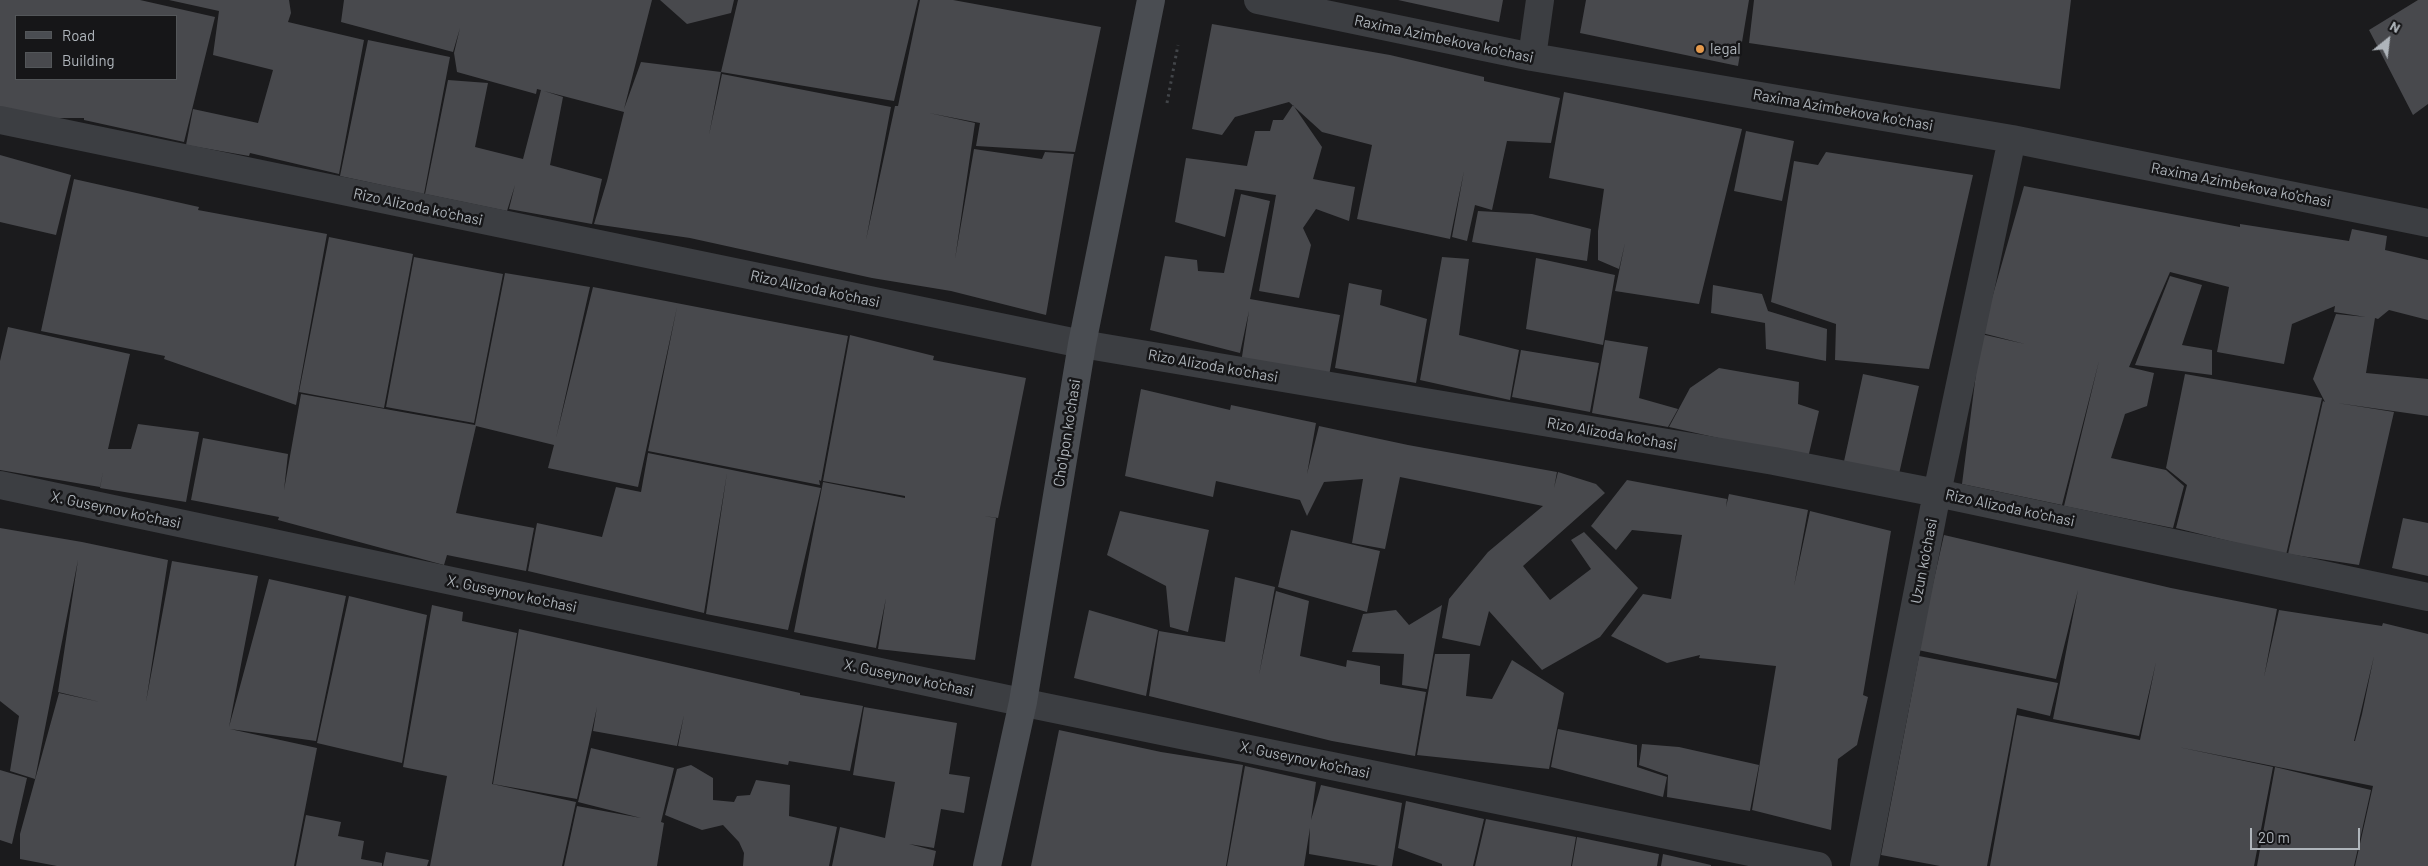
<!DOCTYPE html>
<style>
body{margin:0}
#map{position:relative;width:2428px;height:866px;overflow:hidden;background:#1b1b1d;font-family:Barlow,sans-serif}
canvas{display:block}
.legend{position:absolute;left:15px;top:15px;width:162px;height:65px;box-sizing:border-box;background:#161618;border:1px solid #535659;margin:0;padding:6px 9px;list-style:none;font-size:15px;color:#afb5bb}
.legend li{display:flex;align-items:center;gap:10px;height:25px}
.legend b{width:25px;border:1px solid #535659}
.north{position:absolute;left:2363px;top:15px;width:50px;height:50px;-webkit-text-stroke:4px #161618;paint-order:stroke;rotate:29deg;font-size:14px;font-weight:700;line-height:20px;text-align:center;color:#afb5bb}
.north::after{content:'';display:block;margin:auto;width:18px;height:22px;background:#afb5bb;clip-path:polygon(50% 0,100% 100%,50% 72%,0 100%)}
.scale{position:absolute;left:2250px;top:828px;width:110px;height:22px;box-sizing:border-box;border:2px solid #afb5bb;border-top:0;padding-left:6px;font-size:15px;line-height:18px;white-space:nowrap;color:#afb5bb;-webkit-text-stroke:4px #161618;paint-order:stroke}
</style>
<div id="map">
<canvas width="2428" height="866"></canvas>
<ul class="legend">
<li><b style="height:6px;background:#4a4d52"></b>Road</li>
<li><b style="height:14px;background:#48494d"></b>Building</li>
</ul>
<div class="north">N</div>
<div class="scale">20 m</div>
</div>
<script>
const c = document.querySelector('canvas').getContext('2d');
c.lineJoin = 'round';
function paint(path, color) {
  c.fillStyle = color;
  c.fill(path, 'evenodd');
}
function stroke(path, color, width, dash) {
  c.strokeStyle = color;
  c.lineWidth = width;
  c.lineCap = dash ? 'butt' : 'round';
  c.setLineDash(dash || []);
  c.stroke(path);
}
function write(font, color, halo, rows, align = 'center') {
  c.font = font + ' Barlow,sans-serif';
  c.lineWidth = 5;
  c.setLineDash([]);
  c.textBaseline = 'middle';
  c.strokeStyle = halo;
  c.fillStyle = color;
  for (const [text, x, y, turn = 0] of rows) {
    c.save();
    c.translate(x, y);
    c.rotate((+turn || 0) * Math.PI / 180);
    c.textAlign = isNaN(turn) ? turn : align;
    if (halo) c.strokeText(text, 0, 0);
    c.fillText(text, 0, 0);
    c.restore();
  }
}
const building = new Path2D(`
 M0 0H140L215 17 184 142 84 120V118H38L0 113ZM16 16H176V79H16Z
 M169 0H289L291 13 288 22 364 40 339 174 250 153 249 156 186 145 193 109 258 123 273 70 213 55 219 11Z
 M344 0H652L624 109 641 62 721 72 738 0H918L894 101 721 72 709 135 722 74 891 107 866 240 895 106H898L920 0H953L1101 27 1075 152 976 146 980 123 929 113 975 123 955 259 974 149 1042 159 1045 152 1074 154 1046 315 951 291 872 278 690 238 594 224 607 181 624 112 544 91 563 97 550 165 602 179 592 224 509 209 515 185 507 211 425 194 448 80 488 83 475 147 523 159 541 90 537 89 536 94 457 72 454 53 460 28 453 52 341 22Z
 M660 0H734L731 13 687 24Z
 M1398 0H1503L1499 22Z
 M1586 0H1749L1738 66 1580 33Z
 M1754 0H2071L2060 89 1749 43Z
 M2418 0H2428V104L2413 115 2369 30Z
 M1212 24 1390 55 1484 77V81L1560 98 1551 143 1507 141 1492 210 1475 205 1467 241 1452 237 1464 171 1450 239 1357 219 1372 145 1322 132 1289 102 1235 117 1222 135 1192 129Z
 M368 40 450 57 424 194 340 176Z
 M1564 92 1742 129 1699 304 1615 291 1625 243 1619 269 1598 260V231L1604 189 1549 178Z
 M1293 105 1322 147 1313 179 1355 187 1349 221 1316 209 1303 228 1311 245 1299 298 1259 291 1276 195 1235 189 1225 237 1175 222 1186 158 1247 166 1255 131H1270L1273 120H1283Z
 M1746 131 1794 141 1782 201 1734 191Z
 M1826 152 1973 175 1929 369 1835 360 1836 324 1771 302 1794 161 1818 165Z
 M0 155 71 175 56 235 0 222Z
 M74 179 199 207 198 210 327 234 296 405 164 359 165 356 41 331Z
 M2024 186 2240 227V224L2349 241 2352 229 2387 236 2385 250 2428 260V320L2389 310 2378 319 2375 318 2366 373 2428 379V416L2337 403 2394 412 2359 565 2288 554 2323 401 2325 402 2313 379 2336 314 2366 317 2334 312 2335 306 2292 324 2284 364 2217 352 2229 287 2170 272 2129 367 2154 373 2147 406 2125 414 2111 458 2166 470 2184 486 2173 528 2064 506 2099 361 2062 505 1962 484 1981 334 2025 344 1982 333Z
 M1241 194 1270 201 1250 299 1340 315 1329 376 1241 363 1249 311 1240 353 1150 330 1165 256 1197 260 1198 271 1224 273Z
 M1478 211 1532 214 1591 229 1587 261 1472 242Z
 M329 237 413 254 384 408 299 392Z
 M414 257 503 274 474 423 386 407Z
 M1442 257 1469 259 1459 335 1519 350 1510 400 1420 380Z
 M1536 258 1615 275 1603 345 1526 329Z
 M505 273 590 287 556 438 593 287 848 336 821 481 819 480 820 485 648 451 677 307 638 487 548 468 554 445 476 426 456 513 534 528 526 571 447 555 444 565 278 520 279 517 191 500 203 438 288 454 284 490 301 394 475 425Z
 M2170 276 2202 285 2182 345 2212 350V375L2135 365Z
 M1349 283 1382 290 1380 305 1427 319 1416 383 1335 368Z
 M1713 285 1762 294 1768 311 1827 329 1826 361 1766 349 1765 323 1711 313Z
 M8 327 130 354 108 449H131L138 424 199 432 186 502 100 488 103 472 100 487 0 470V361Z
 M850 335 934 356 933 360 1026 378 998 518 984 516 996 518 975 660 878 649 886 598 876 648 794 632 823 482 905 498V496L823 481Z
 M1605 340 1648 347 1639 398 1678 409 1668 427 1592 413Z
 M1521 350 1599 363 1590 412 1512 397Z
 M1719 368 1799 382 1798 404 1819 411 1808 458 1669 427 1690 388Z
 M1863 374 1919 386 1899 474 1843 466Z
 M2185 374 2322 398 2286 555 2176 528 2187 485 2166 468Z
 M1141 389 1230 410 1231 405 1316 423 1307 474 1319 426 1408 445 1557 472 1554 488 1558 472 1596 484 1605 493 1523 566 1550 600 1591 569 1571 540 1584 532 1638 588 1600 637 1542 670 1489 611 1480 646 1442 638 1449 599 1488 552 1543 506 1400 477 1385 549 1352 543 1363 479 1324 482 1307 516 1300 500 1216 481 1213 497 1125 476Z
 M648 453 821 488 788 630 706 614 727 473 704 613 528 571 537 523 602 537 616 487 641 492Z
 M1627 480 1727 499 1726 507 1729 494 1808 510 1794 586 1810 511 1891 531 1863 695 1868 697 1857 745 1838 759 1831 830 1752 810 1776 666 1699 658 1700 655 1667 663 1611 636 1643 594 1671 599 1682 535 1632 530 1616 550 1591 526Z
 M1120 511 1209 530 1188 632 1170 627 1166 586 1107 555Z
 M2403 518 2428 523V576L2392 568Z
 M0 528 82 542 168 560 146 702 172 561 258 576 229 727 269 579 346 596 316 741 230 729 317 748 294 866H57L20 859V834L59 693 100 702 58 692 78 560 35 779 10 771 19 716 0 701Z
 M1291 530 1380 551 1367 612 1278 587Z
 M1944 535 2171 588 2277 609 2264 677 2279 610 2382 626 2383 623 2428 634V866H2355L2373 786 2178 747 2273 767 2254 866H1990L2017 715 2140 740 2156 662 2139 736 2053 719 2078 590 2056 679 1918 650ZM2374 656 2362 714 2355 741H2354Z
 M1235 577 1275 587 1259 675 1276 591 1309 601 1300 656 1346 667 1347 660 1380 666V684L1426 692 1415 756 1332 741 1149 696 1159 631 1225 642Z
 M349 596 427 615 402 763 317 743Z
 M432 605 463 612 462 621 517 633 492 784 576 802 562 866H430L447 776 403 767Z
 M1442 605 1427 689 1402 685 1404 654 1352 652 1363 614 1396 610 1409 625Z
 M1089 610 1158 630 1146 696 1074 678Z
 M519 629 800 693V695L863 706 850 771 789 761 788 765 678 746 684 715 677 746 593 731 597 707 577 799 493 784Z
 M1435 654H1470L1466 696 1492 699 1512 660 1564 693 1549 769 1417 755Z
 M1919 656 2058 683 2050 716 2017 708 1987 866H1940L1881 855Z
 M864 707 957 723 949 774 970 777 964 813 941 809 934 848 909 844 936 851 933 866H832L840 827 885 838 895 782 853 775Z
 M1558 729 1637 745V767L1667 777 1663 797 1551 767Z
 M1059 730 1161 752 1243 765 1226 866H1031Z
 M1642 744 1679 747 1759 765 1750 811 1667 797 1668 775 1639 765Z
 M591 748 674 768 661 822 664 823 657 866H564L577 806 641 818 578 802Z
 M691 765 713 778V800L734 802 737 796 750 795 756 780 790 785 789 816 837 827 829 866H743L744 853 739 842 723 825 702 830 665 815 677 769Z
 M1245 766 1316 782 1311 820 1321 785 1402 803 1392 866H1379L1309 854 1310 828 1304 866H1227Z
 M2275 767 2371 790 2354 866H2257Z
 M0 770 27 778 12 844 0 840Z
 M1406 801 1484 819 1473 866H1442V864L1398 848Z
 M306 815 341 822 338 836 364 841 361 859 382 863V866H296Z
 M1486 819 1576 837 1571 866H1475Z
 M1577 837 1659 854 1657 866H1572Z
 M386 852 429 860 427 866H383Z
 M1663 854 1711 865V866H1661Z`);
const path = new Path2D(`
 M1167 103 1178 45`);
const street = new Path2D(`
 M1258 0 1532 57 2012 139 2428 223
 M1532 57 1540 0
 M0 120 1082 344 1774 461 1937 493 2428 597
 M0 485 1040 706 1818 866
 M1864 866 1937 493 2012 139`);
const secondary = new Path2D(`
 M987 866 1023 702 1082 344 1151 0`);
const markers = [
 [1700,49,5,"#e5994b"]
];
const streetNames = [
 ["Raxima Azimbekova ko'chasi",1444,39,12],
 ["Raxima Azimbekova ko'chasi",1843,110,10],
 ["Raxima Azimbekova ko'chasi",2241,185,11],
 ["Rizo Alizoda ko'chasi",418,207,12],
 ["Rizo Alizoda ko'chasi",815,289,12],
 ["Rizo Alizoda ko'chasi",1213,366,10],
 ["Cho'lpon ko'chasi",1067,433,-81],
 ["Rizo Alizoda ko'chasi",1612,434,10],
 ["Rizo Alizoda ko'chasi",2010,508,12],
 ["X. Guseynov ko'chasi",116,510,12],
 ["Uzun ko'chasi",1924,561,-79],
 ["X. Guseynov ko'chasi",512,594,12],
 ["X. Guseynov ko'chasi",909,678,12],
 ["X. Guseynov ko'chasi",1305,760,12]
];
const poiNames = [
 ["legal",1710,49]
];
paint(building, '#48494d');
stroke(path, '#424549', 3, [2.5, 4]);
stroke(street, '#3c3e42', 28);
stroke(secondary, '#4a4d52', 28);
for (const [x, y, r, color] of markers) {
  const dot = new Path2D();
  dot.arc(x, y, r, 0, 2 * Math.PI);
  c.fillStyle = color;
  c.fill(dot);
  stroke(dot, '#161618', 2);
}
write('15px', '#afb5bb', '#161618', streetNames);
write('15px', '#afb5bb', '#161618', poiNames, 'left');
</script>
